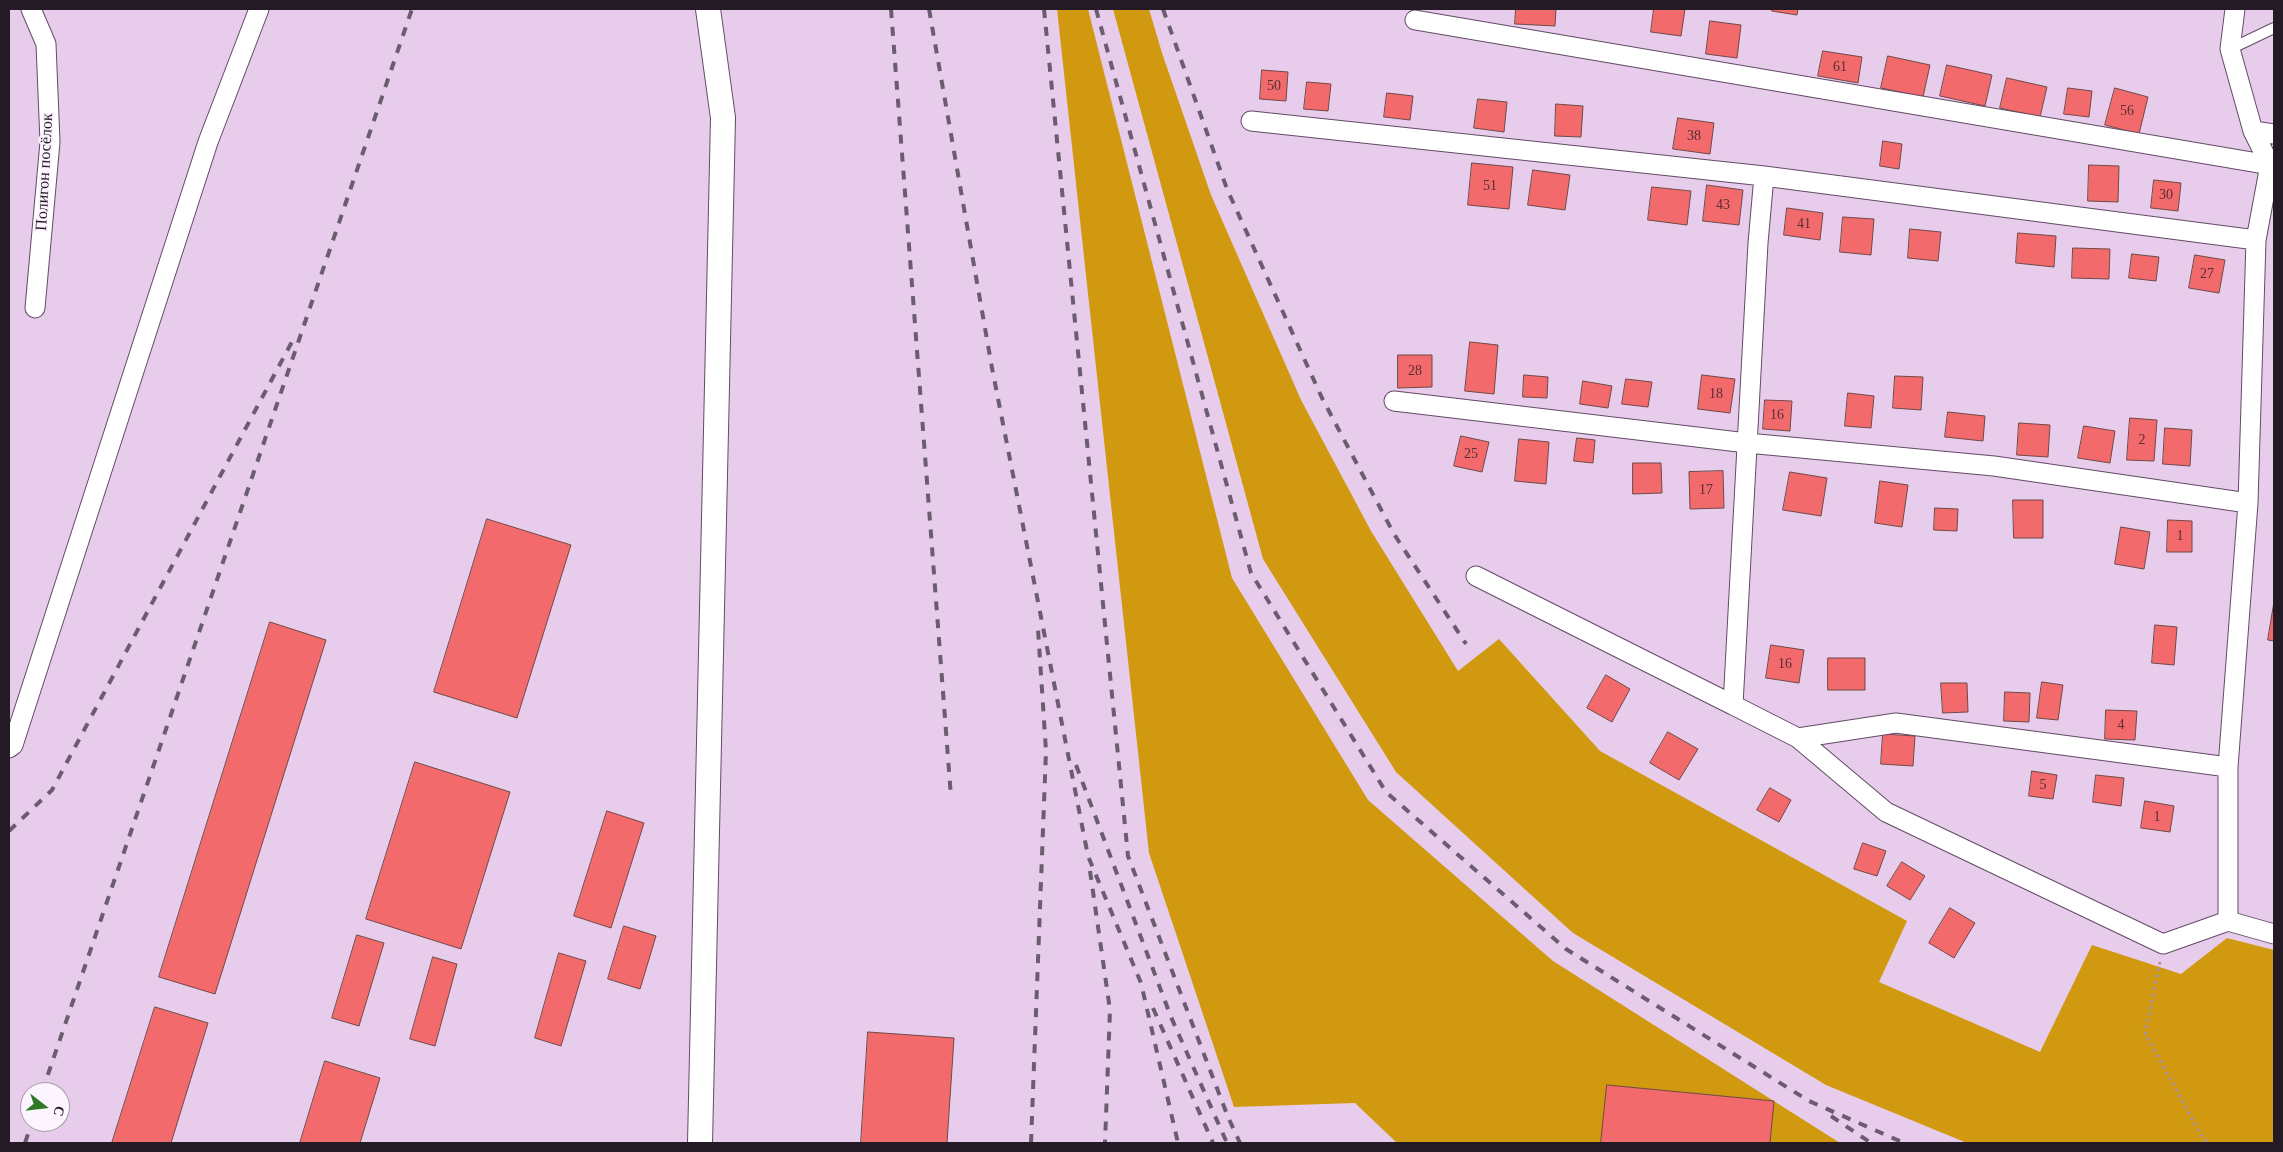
<!DOCTYPE html>
<meta charset="utf-8">
<style>
body{margin:0}
#map{position:relative;width:2283px;height:1152px;overflow:hidden;background:#e7cceb;font-family:"Times New Roman",serif}
canvas{display:block}
.frame{position:absolute;inset:0;border:10px solid #241a26;pointer-events:none}
.north{position:absolute;left:20px;top:1082px;width:50px;height:50px;box-sizing:border-box;background:#fcf4fe;border:1px solid #a69da8;border-radius:50%;rotate:106deg;font-size:14px;font-weight:700;line-height:20px;text-align:center;color:#241a26}
.north::after{content:'';display:block;margin:auto;width:18px;height:22px;background:#2c7a24;clip-path:polygon(50% 0,100% 100%,50% 72%,0 100%)}
</style>
<div id="map">
<canvas width="2283" height="1152"></canvas>
<div class="frame"></div>
<div class="north">С</div>
</div>
<script>
const c = document.querySelector('canvas').getContext('2d');
c.lineJoin = 'round';
function paint(path, color) {
  c.fillStyle = color;
  c.fill(path, 'evenodd');
}
function stroke(path, color, width, dash) {
  c.strokeStyle = color;
  c.lineWidth = width;
  c.lineCap = dash ? 'butt' : 'round';
  c.setLineDash(dash || []);
  c.stroke(path);
}
function write(font, color, halo, rows, align = 'center') {
  c.font = font + ' "Times New Roman",serif';
  c.lineWidth = 4.5;
  c.setLineDash([]);
  c.textBaseline = 'middle';
  c.strokeStyle = halo;
  c.fillStyle = color;
  for (const [text, x, y, turn = 0] of rows) {
    c.save();
    c.translate(x, y);
    c.rotate((+turn || 0) * Math.PI / 180);
    c.textAlign = isNaN(turn) ? turn : align;
    if (halo) c.strokeText(text, 0, 0);
    c.fillText(text, 0, 0);
    c.restore();
  }
}
const green = new Path2D(`
 M1057 9H1088L1232 578 1368 800 1553 961 1840 1143H1397L1355 1103 1234 1107 1149 853Z
 M1113 9H1149L1162 53 1211 195 1301 400 1371 531 1458 671 1499 639 1600 751 1907 921 1879 982 2040 1052 2092 945 2181 974 2227 938 2274 950V1143H1967L1826 1085 1573 933 1396 772 1263 559Z`);
const building = new Path2D(`
 M1516 9H1556L1555 26 1515 24Z
 M1654 9H1685L1681 36 1651 32Z
 M1772 9H1798L1797 15 1772 11Z
 M1710 21 1741 25 1737 58 1706 54Z
 M1823 51 1862 57 1858 83 1818 76Z
 M1888 56 1930 65 1923 97 1881 88Z
 M1947 65 1992 75 1985 106 1940 96Z
 M1262 70 1288 72 1286 101 1260 99Z
 M2007 78 2047 87 2040 117 2000 108Z
 M1307 82 1331 84 1328 111 1304 109Z
 M2068 88 2092 91 2089 117 2064 114Z
 M2115 88 2148 97 2139 134 2105 125Z
 M1387 93 1413 96 1410 120 1384 117Z
 M1478 99 1507 102 1504 132 1474 128Z
 M1556 104 1583 106 1581 137 1555 136Z
 M1678 118 1714 123 1710 154 1673 149Z
 M1883 141 1902 144 1899 169 1880 166Z
 M1472 163 1513 167 1509 209 1468 205Z
 M2089 165 2119 166 2118 202 2088 201Z
 M1533 170 1570 175 1565 210 1528 205Z
 M2154 180 2181 183 2178 211 2151 208Z
 M1707 185 1743 190 1739 225 1703 221Z
 M1652 187 1691 191 1687 225 1648 220Z
 M1787 208 1823 213 1820 240 1784 235Z
 M1843 217 1874 219 1871 255 1840 252Z
 M1910 229 1941 232 1938 261 1908 258Z
 M2018 233 2056 236 2054 267 2016 263Z
 M2073 248 2110 249 2109 279 2072 278Z
 M2132 254 2159 257 2156 281 2129 278Z
 M2195 255 2225 260 2219 293 2189 288Z
 M1470 342 1498 345 1494 394 1465 391Z
 M1398 355H1432V387L1398 388Z
 M1524 375 1548 377 1547 398 1523 397Z
 M1702 375 1735 379 1730 413 1698 409Z
 M1895 376 1923 377 1921 410 1893 408Z
 M1626 379 1652 382 1648 407 1622 404Z
 M1583 381 1612 386 1608 408 1580 404Z
 M1848 393 1874 396 1871 428 1845 426Z
 M1765 400 1792 401 1790 431 1763 429Z
 M1948 412 1985 416 1983 441 1945 437Z
 M2130 418 2157 420 2154 461 2127 460Z
 M2019 423 2050 425 2048 457 2017 455Z
 M2084 426 2115 431 2110 463 2078 458Z
 M2165 428 2192 430 2190 466 2163 464Z
 M1461 436 1489 442 1482 472 1454 466Z
 M1577 438 1595 440 1593 463 1574 461Z
 M1519 439 1549 442 1546 484 1515 481Z
 M1633 463H1661L1662 493 1633 494Z
 M1723 471 1724 508 1690 509 1689 472Z
 M1790 472 1827 478 1821 516 1783 510Z
 M1880 481 1908 485 1902 527 1875 523Z
 M2013 500H2043V538H2014Z
 M1935 508 1958 509 1957 531 1934 530Z
 M487 519 571 545 517 718 434 692Z
 M2168 520 2192 521V552H2167Z
 M2121 527 2150 532 2144 569 2115 564Z
 M2274 602V641L2268 640Z
 M270 622 326 640 215 994 159 977Z
 M2155 625 2177 627 2174 665 2152 663Z
 M1771 645 1804 650 1799 683 1766 678Z
 M1828 658H1865V690H1828Z
 M1606 675 1630 689 1612 722 1587 708Z
 M2042 682 2063 685 2058 720 2037 718Z
 M1941 683H1967L1968 712 1943 713Z
 M2005 692 2030 693 2029 722 2004 721Z
 M2106 710 2137 711 2135 740 2105 739Z
 M1668 732 1698 749 1679 780 1650 763Z
 M1883 734 1915 736 1913 766 1881 764Z
 M415 762 510 792 461 949 366 919Z
 M2032 771 2057 775 2053 799 2029 796Z
 M2096 775 2124 778 2121 806 2093 802Z
 M1770 788 1791 800 1779 822 1757 810Z
 M2145 801 2174 806 2170 832 2141 828Z
 M607 811 644 823 611 928 574 916Z
 M1863 843 1886 851 1877 876 1854 869Z
 M1902 862 1925 876 1910 900 1887 886Z
 M1950 908 1975 923 1954 958 1929 943Z
 M624 926 656 936 640 989 608 979Z
 M357 935 384 943 359 1026 332 1018Z
 M559 953 586 961 561 1046 535 1038Z
 M433 957 457 964 435 1046 410 1039Z
 M155 1007 208 1023 171 1143H112Z
 M868 1032 954 1038 947 1143H861Z
 M325 1061 380 1078 360 1143H300Z
 M1607 1085 1774 1101 1770 1143H1601Z`);
const path = new Path2D(`
 M2160 962 2145 1033 2201 1135 2208 1143`);
const service = new Path2D(`
 M2228 50 2274 28`);
const minor = new Path2D(`
 M31 9 46 44 50 142 35 308
 M2235 9 2230 49 2253 131 2270 165 2256 240 2248 503 2228 767V921L2274 934
 M1415 20 2270 165
 M1251 121 1764 176 2256 240
 M2253 131 2274 134
 M1764 176 1758 243 1733 705 1798 738 1886 812 2163 944 2228 921
 M1394 401 1747 443 1994 466 2248 503
 M1476 576 1733 705
 M1798 738 1896 723 2228 767
 M9 748 13 745 208 142 259 9`);
const tertiary = new Path2D(`
 M700 1143 723 118 708 9`);
const rail = new Path2D(`
 M891 9 951 797
 M929 9 992 368 1088 856 1141 983 1178 1143
 M1044 9 1128 856 1228 1117 1240 1143
 M1096 9 1251 573 1386 792 1566 949 1809 1101 1904 1143
 M1163 9 1227 189 1322 398 1394 534 1466 644
 M1076 765 1171 1017 1227 1143
 M9 831 52 790 294 338
 M1090 871 1110 1010 1105 1143
 M1153 1008 1213 1143
 M42 1092 412 9
 M1831 1116 1871 1143
 M25 1143 32 1122
 M1031 1143 1046 751 1038 629`);
const numberNames = [
 ["61",1840,67],
 ["50",1274,86],
 ["56",2127,111],
 ["38",1694,136],
 ["51",1490,186],
 ["30",2166,195],
 ["43",1723,205],
 ["41",1804,224],
 ["27",2207,274],
 ["28",1415,371],
 ["18",1716,394],
 ["16",1777,415],
 ["2",2142,440],
 ["25",1471,454],
 ["17",1706,490],
 ["1",2180,536],
 ["16",1785,664],
 ["4",2121,725],
 ["5",2043,785],
 ["1",2157,817]
];
const streetNames = [
 ["Полигон посёлок",45,172,-87]
];
paint(green, '#d09910');
paint(building, '#f26a6b');
stroke(building, '#6f4948', 1);
stroke(service, '#634b66', 12);
stroke(minor, '#634b66', 21);
stroke(tertiary, '#634b66', 26);
stroke(path, '#aa94ad', 3, [2.5, 4]);
stroke(service, '#fff', 10);
stroke(minor, '#fff', 19);
stroke(tertiary, '#fff', 24);
stroke(rail, '#6c5c6f', 4, [9, 9]);
write('14px', '#582e37', null, numberNames);
write('16px', '#241a26', '#fcf4fe', streetNames);
</script>
